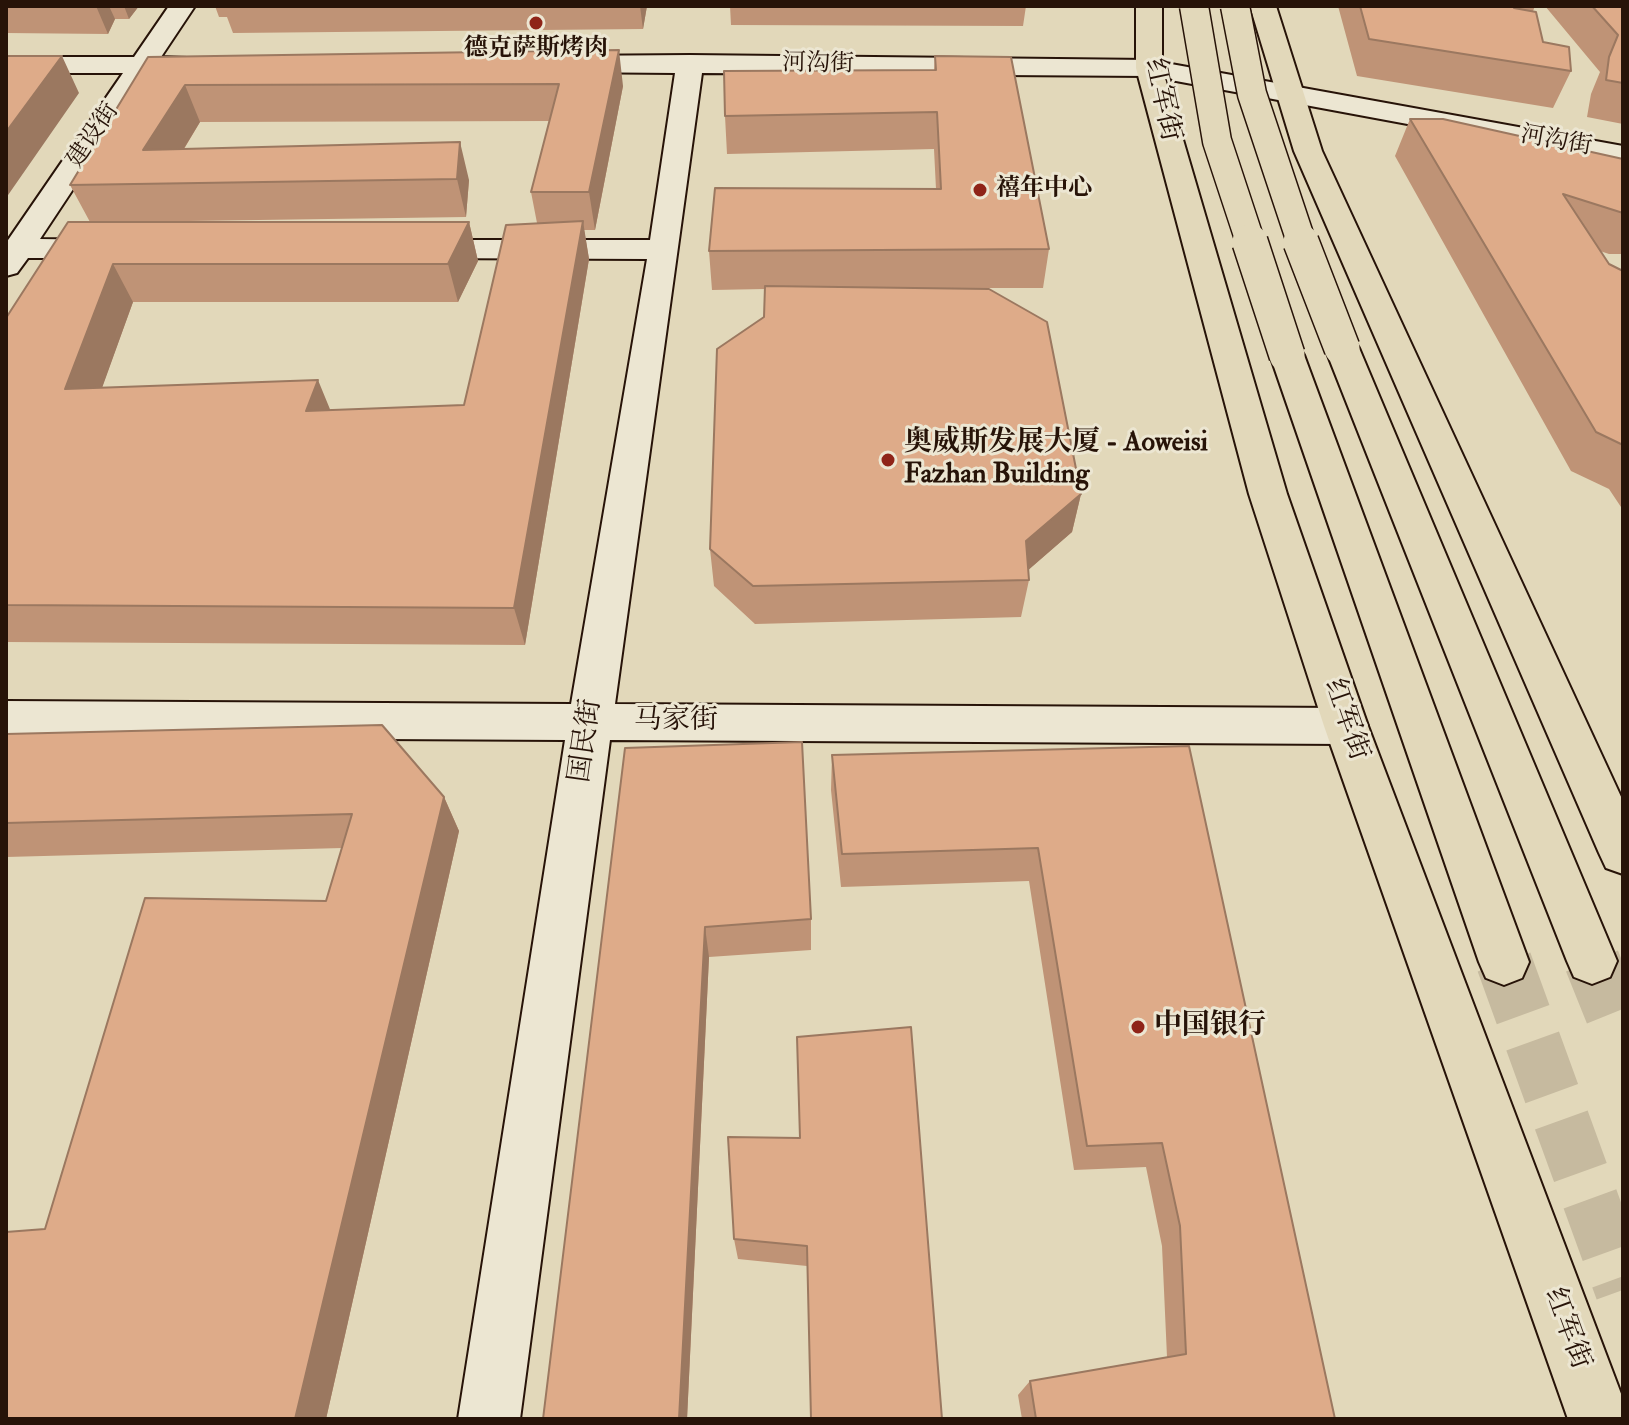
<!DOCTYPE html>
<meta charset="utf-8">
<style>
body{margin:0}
#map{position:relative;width:1629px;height:1425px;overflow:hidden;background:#e2d8ba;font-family:"IM FELL Double Pica",serif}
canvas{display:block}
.frame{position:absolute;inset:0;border:8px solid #271308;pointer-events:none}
</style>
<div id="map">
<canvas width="1629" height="1425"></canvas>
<div class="frame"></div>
</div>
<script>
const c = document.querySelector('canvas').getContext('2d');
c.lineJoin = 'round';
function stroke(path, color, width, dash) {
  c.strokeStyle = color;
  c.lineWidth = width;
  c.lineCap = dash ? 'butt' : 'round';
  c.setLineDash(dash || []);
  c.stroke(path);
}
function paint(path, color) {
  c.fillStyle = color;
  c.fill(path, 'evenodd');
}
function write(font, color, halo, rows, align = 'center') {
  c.font = font + ' "IM FELL Double Pica","Noto Serif SC",serif';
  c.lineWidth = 6;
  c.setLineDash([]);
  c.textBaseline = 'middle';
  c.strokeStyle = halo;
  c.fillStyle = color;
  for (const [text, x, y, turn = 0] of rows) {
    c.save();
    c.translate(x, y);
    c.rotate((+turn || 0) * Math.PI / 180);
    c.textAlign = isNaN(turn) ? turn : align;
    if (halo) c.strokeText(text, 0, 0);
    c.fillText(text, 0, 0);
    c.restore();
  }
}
const primaryTunnel = new Path2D(`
 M1592 961 1623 1038
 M1504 962 1623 1290`);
const secondary = new Path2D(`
 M169 6H195L161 57 213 59 217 65 213 71 150 73 40 239 110 240 121 242 126 249 121 256 110 258H28L17 273 6 276V243L123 73H6V57H134Z
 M690 55 1149 60 1623 146V164L1149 76 702 73 615 704 1346 708 1362 713 1368 726 1362 739 1346 744 610 740 520 1419H458L565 740 6 737V701L571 704 647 259 415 258 404 256 399 249 404 242 415 240H650L675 73 561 72 552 70 548 64 552 58 561 56Z`);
const primary = new Path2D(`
 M1136 6H1162V68L1287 494 1368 726 1623 1399V1419H1568L1324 726 1249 494 1136 68Z
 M1250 6H1276L1322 151 1623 801V874L1606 868 1599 853 1294 151Z
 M1342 337 1354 340 1359 348 1617 961 1610 977 1592 984 1574 977 1567 961 1325 348 1330 340Z
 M1287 344 1299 347 1304 355 1529 962 1522 978 1504 985 1486 978 1479 962 1270 355 1275 347Z`);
const primaryBridgeFar1 = new Path2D(`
 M1194 6 1217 141 1251 244
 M1235 6 1252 94 1302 244`);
const primaryBridge = new Path2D(`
 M1250 242 1287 355
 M1301 242 1342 348`);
const wall = new Path2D(`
 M6 6H139L129 19H115L108 34 6 33Z
 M215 6H647L643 29 233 33 227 17H219Z
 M730 6H1026L1023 26 731 25Z
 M1338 6H1535L1533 11 1543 42 1571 71 1553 108 1357 76Z
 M1545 6H1623V124L1587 117 1591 94 1600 72Z
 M935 56 1049 249 1043 288H929L1081 494 1072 532 1028 570 1029 580 1021 617 755 624 714 586 710 549 764 317 765 289 712 290 709 251 936 189 934 149 727 154 725 116 934 70Z
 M148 57 623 86 595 230H584L589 259 525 645 6 642V318L90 222 70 185ZM550 121 531 192 537 223 464 405 330 410 102 387 133 302H458L478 261 469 222H120L466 217 469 180 184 149 200 122Z
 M1410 119 1623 159V254H1609L1600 251 1609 264 1623 271V510L1609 489 1571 471 1395 156Z
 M6 734 444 797 459 831 326 1419H6L326 901 342 848 6 857Z
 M1189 746 1335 1419H1022L1018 1395 1030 1381 1167 1357 1162 1246 1146 1167 1074 1170 1029 881 841 887 831 790 832 755Z
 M625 748 811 919V950L709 957 687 1419H543Z
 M728 1137 942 1419 807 1266 738 1259 734 1239Z`);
const shadedWall = new Path2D(`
 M96 6H109L115 19 108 34Z
 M124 6H139L129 19Z
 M640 6H647L643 29Z
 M619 50 623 86 595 230 589 192Z
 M62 56 79 93 6 198V132Z
 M185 85 200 122 163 183 143 150Z
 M460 142 469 180 466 217 457 179Z
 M583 221 589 259 525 645 514 608Z
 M469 222 478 261 458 302 448 264Z
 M113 264 133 302 88 427 65 389Z
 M318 380 334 419 306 411Z
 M1081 494 1072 532 1018 579 1026 541Z
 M444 797 459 831 326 1419H295Z
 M705 927 709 957 687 1419H679Z`);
const building = new Path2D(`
 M1360 6H1513L1514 8 1536 12 1543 42 1569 47 1571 71 1369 39Z
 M1592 6H1623V83L1606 80 1609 57 1618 35Z
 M619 50 589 192H531L559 84 185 85 143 150 460 142 457 179 70 185 148 57Z
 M6 56H62L6 132Z
 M935 56 1011 57 1049 249 709 251 715 188 941 189 937 112 725 116 724 71 936 70Z
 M1410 119H1443L1623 159V213L1563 194 1609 264 1623 271V445L1596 432Z
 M583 221 514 608 6 605V318L68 222H469L448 264H113L65 389 318 380 306 411 464 405 506 225Z
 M765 286 989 289 1047 322 1081 494 1026 541 1029 580 753 586 710 549 717 349 764 317Z
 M382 725 444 797 295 1419H6V1232L45 1229 145 898 326 901 352 814 6 823V734Z
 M802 742 811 919 705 927 679 1419H543L625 748Z
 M1189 746 1335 1419H1036L1030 1381 1186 1354 1180 1226 1162 1143 1087 1146 1038 848 842 854 832 755Z
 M911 1027 942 1419H811L807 1246 734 1239 728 1137 800 1138 797 1037Z`);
const markers = [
 [536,23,8,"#8f2418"],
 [980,190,8,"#8f2418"],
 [888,460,8,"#8f2418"],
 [1138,1027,8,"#8f2418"]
];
const farPoinames = [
 ["德克萨斯烤肉",536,50],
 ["禧年中心",996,190,"left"]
];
const farStreetnames = [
 ["河沟街",818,65,1],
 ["建设街",94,136,-56],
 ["河沟街",1556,142,10]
];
const streetNames = [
 ["红军街",1161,100,78],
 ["红军街",1345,720,71],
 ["马家街",676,722],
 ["国民街",587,741,-82],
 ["红军街",1566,1329,70]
];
const poiNames = [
 ["奥威斯发展大厦 - Aoweisi",904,444],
 ["Fazhan Building",904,476],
 ["中国银行",1154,1027]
];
stroke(primaryTunnel, '#c6ba9f', 56, [56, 28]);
stroke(secondary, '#271308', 4);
stroke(primary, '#271308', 4);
paint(secondary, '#ece6d2');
paint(primary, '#e2d8ba');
stroke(primaryBridgeFar1, '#271308', 31, []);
stroke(primaryBridge, '#271308', 38, []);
stroke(primaryBridgeFar1, '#e2d8ba', 28);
stroke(primaryBridge, '#e2d8ba', 35);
paint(wall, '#bf9376');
paint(shadedWall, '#9b7860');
paint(building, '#deab89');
stroke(building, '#9b7860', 2);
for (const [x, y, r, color] of markers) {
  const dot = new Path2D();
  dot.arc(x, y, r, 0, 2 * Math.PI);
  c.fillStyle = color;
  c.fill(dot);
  stroke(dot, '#ece6d2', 3);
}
write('bold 24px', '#271308', '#ece6d2', farPoinames);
write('24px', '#271308', '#ece6d2', farStreetnames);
write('28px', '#271308', '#ece6d2', streetNames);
write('bold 28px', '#271308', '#ece6d2', poiNames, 'left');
</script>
